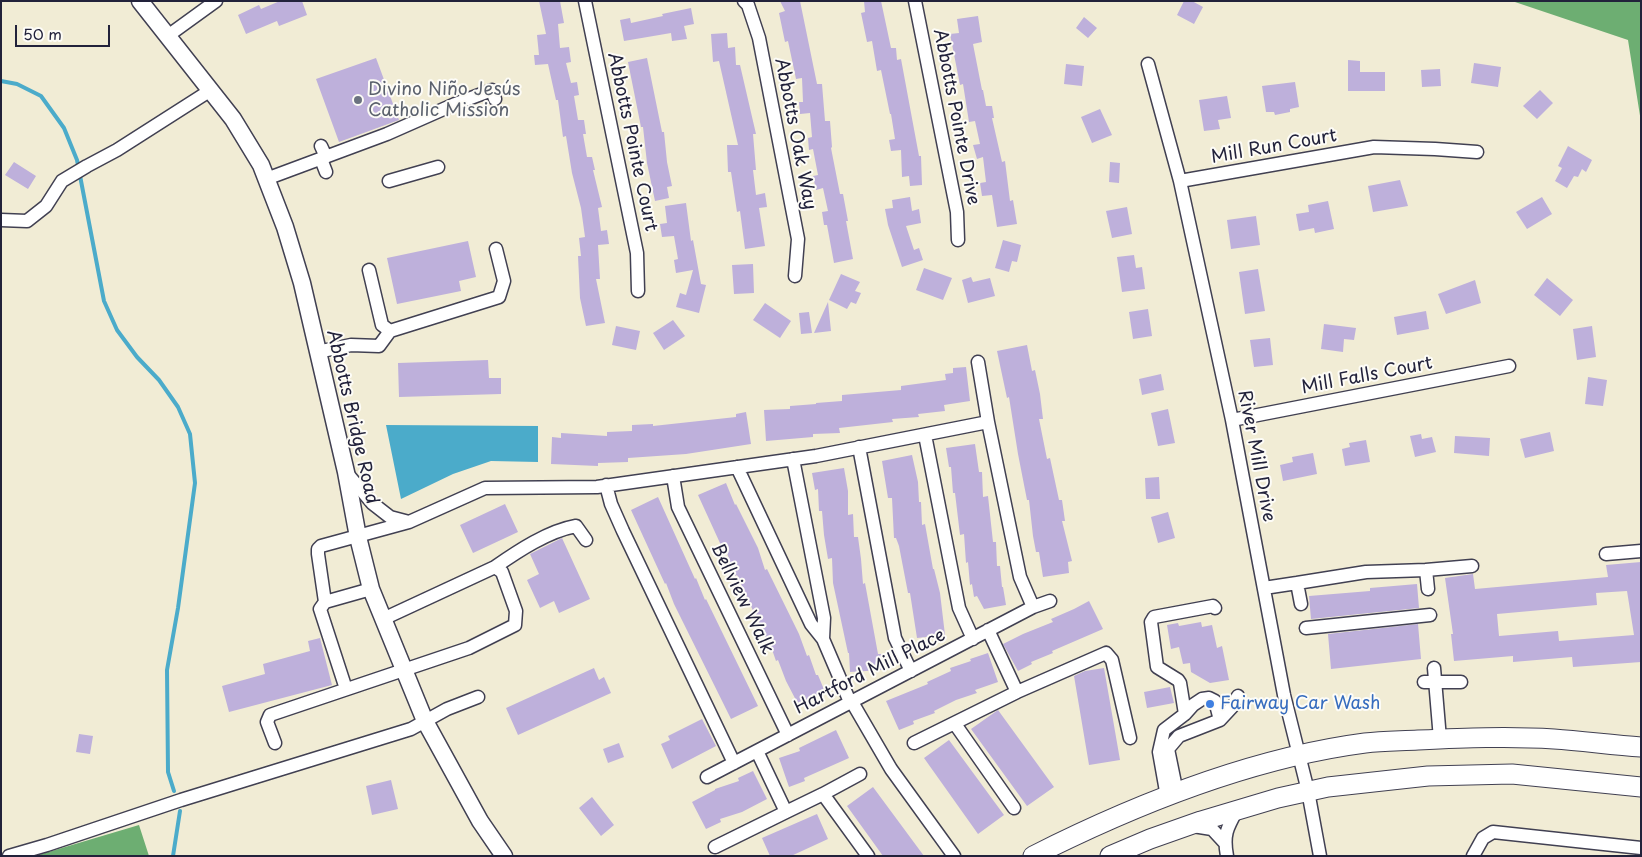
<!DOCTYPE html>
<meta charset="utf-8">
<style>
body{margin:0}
#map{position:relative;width:1642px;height:857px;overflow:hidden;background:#f1ecd5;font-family:"Playpen Sans",sans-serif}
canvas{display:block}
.frame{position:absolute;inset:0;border:2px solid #22223b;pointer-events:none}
.scale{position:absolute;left:15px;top:25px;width:95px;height:22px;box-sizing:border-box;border:2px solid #22223b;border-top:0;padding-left:6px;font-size:15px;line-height:18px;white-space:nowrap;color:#22223b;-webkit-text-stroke:4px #fdfcf7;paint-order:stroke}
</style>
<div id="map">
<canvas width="1642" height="857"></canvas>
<div class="frame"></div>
<div class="scale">50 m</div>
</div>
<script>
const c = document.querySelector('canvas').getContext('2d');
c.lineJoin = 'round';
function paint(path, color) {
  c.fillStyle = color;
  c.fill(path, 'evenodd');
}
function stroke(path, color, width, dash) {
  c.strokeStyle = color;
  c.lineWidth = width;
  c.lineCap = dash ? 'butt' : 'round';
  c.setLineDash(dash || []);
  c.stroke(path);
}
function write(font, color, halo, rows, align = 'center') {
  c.font = font + ' "Playpen Sans",sans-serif';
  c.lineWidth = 4;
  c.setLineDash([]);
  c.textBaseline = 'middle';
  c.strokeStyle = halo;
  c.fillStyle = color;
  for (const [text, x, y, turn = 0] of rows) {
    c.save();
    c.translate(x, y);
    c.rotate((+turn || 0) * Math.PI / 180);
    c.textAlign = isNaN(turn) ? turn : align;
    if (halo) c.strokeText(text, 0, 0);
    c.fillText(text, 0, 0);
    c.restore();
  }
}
const forest = new Path2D(`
 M1512 1H1641V122L1628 40Z
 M139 825 149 856H35Z`);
const water = new Path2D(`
 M386 425 538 426V462L491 461 453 474 401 499Z`);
const stream = new Path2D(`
 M1 81 17 84 41 96 64 128 77 160 104 301 117 330 137 357 159 380 178 407 190 434 195 483 178 608 167 670 168 772 174 791
 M173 856 180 811`);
const building = new Path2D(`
 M280 1H302L307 15 279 26 277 21 246 34 238 15 259 5 261 9Z
 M539 1H560L564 23 558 24 560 48 569 47 571 62 566 63 571 83 577 82 579 95 574 96 578 120H584L586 134H583L587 157H592L595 170H593L602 207 598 208 601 231 607 230 609 244 598 245 600 279H596L605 323 586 326 580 298 578 256H581L579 238 585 237 581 208 572 173 566 136 563 137 558 100H556L548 64 535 65 534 55H539L537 35 546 34Z
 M780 1H800L817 84H822L825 121H830L832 147 831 148 840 194H843L848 221H846L853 259 834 263 827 225H824L822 212 828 211 823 188 816 190 813 176 818 175 813 149 809 150 808 138 812 137 810 113 800 114 799 102H803L802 78 796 79 788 41 785 42 779 13 785 11Z
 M864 1H881L891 48H896L897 60 901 59 919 156H921L922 185 910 186 909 176 902 177 901 150 891 151 889 140 895 139 891 114H890L881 70 877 71 872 41 867 42 861 13 865 12Z
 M1184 1H1192L1203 7 1194 24 1177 15Z
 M691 8 694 24 684 26 687 39 672 41 671 33 624 41 620 20 630 18 631 23 663 16 662 14Z
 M978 16 982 42 973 44 982 90H983L986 106H992L994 118H992L1002 162 1005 161 1010 201 1013 200 1017 224 997 227 992 195 982 196 980 183 986 182 983 157 977 159 973 145 980 144 975 121 969 122 963 84 960 85 950 34 959 33 957 19Z
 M1084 17 1097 28 1088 38 1076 28Z
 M727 33 728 48 735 47 736 65H740L756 134H753L756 170H753L756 195 765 193 767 207 759 208 765 246 745 249 740 211 737 212 731 172H728L727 145H738L719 61 713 62 711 34Z
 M376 58 399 120 339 142 316 79Z
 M647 58 662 132H664L667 162 672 186 667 187 669 198 655 201 647 163 643 127H641L628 62Z
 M1348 60 1360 61V72H1385V91H1348Z
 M1474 63 1501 67 1498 87 1471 83Z
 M1066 64 1084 66 1082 86 1064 84Z
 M1440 69 1441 86 1422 87 1421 70Z
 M1295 82 1299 107 1290 109V112L1275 115 1274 112H1266L1262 86Z
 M1540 90 1553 103 1537 119 1523 106Z
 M1227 96 1231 118 1218 120 1220 129 1204 131 1199 100Z
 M1100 109 1112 135 1092 143 1081 117Z
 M1568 146 1592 160 1586 172 1582 169 1578 177 1574 176 1567 188 1555 181 1562 168 1558 166Z
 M14 162 36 176 28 189 5 175Z
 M1110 162 1120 163 1119 183 1109 182Z
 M1400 180 1408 206 1373 212 1368 186Z
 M910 197 912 211 919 209 921 223 906 226 914 250 919 248 923 260 902 267 888 225 885 209 893 208 892 200Z
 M1542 197 1552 214 1527 229 1516 212Z
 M1328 201 1334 229 1315 233 1314 228 1299 231 1296 214 1309 212 1308 205Z
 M686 203 691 241 693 240 701 284 706 285 699 313 676 307 680 293 686 295 693 270 676 273 674 260 678 259 674 236 662 237 660 224 667 223 665 206Z
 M1127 207 1132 234 1112 238 1106 211Z
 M1256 216 1260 245 1231 249 1227 220Z
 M1003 240 1021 245 1017 262 1012 261 1009 272 995 268Z
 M468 241 476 277 459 281 461 291 397 304 387 258Z
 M1134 255 1136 268 1142 267 1145 289 1122 292 1117 257Z
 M753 264 754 293 734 294 732 265Z
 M924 268 952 278 943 300 916 290Z
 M1258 269 1265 311 1245 314 1239 272Z
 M841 274 860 282 855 291 861 293 856 304 851 302 847 309 829 300Z
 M971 277 973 282 990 278 995 296 968 303 962 280Z
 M1547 278 1573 300 1560 316 1534 295Z
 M1475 280 1481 303 1446 314 1438 294Z
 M828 302 831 331 814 333Z
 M765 303 791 321 780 338 753 320Z
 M1148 309 1152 336 1133 339 1129 312Z
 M1426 311 1429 329 1397 335 1394 317Z
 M809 312 812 333 801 334 799 313Z
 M673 320 685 336 664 350 653 333Z
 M1324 324 1356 328 1354 340 1344 339 1343 352 1321 349Z
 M616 326 640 331 636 350 612 345Z
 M1592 326 1596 357 1577 360 1573 329Z
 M1270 338 1273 365 1254 367 1250 340Z
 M1027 345 1032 371 1035 370 1040 394 1043 419H1039L1047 459 1050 458 1059 500H1062L1065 521H1062L1072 561 1068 562 1069 573 1043 577 1039 552H1036L1033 536 1029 500H1027L1018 454 1009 397 1007 398 997 351Z
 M488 360 489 378H501V394L399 397 398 363Z
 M966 367 970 401 944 405 945 411 918 414 919 417 892 419 893 422 839 428 840 433 813 434V437L766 441 764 410 790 409V406L816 404V403L842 401V395L901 390V386L946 380 945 374 953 373V368Z
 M1161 374 1164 390 1142 395 1139 379Z
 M1588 377 1607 380 1603 406 1585 404Z
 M1168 409 1175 443 1158 446 1151 413Z
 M746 412 751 444 686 454 628 458V462L598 463V466L551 464 552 437 561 438V433L607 436V432L632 431V425L653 424V426L736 417V414Z
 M1550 432 1554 451 1525 458 1520 439Z
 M1421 434 1422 439 1432 437 1436 452 1415 457 1410 436Z
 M1455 436 1490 438 1489 456 1454 453Z
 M1366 440 1370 462 1345 466 1342 449 1350 447 1349 443Z
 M975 444 979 472H982L983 497 988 496 993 542H996L997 566H1000L1002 587H1003L1006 605 984 609 977 596 974 597 972 584 970 585 968 562 966 563 964 534 960 535 955 493H953L951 467H949L946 448Z
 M1313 453 1317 474 1283 481 1280 465 1293 462 1292 457Z
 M912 455 918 482 919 502H921L922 525 925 524 933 569H934L940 593 945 635 917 638 910 593H908L899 546 896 538H894L892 498H888L882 461Z
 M844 468 848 491V515L853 514 854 537H858L861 559 863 584 865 583 878 654H882V670L850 672 849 653H848L833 583 832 558 828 559 824 535 822 511H819L818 489 815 490 812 473Z
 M1159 477 1160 499H1146L1145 478Z
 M726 483 735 505 736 504 758 548 765 570 767 569 799 634 807 656 809 655 816 675H818L825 692 798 704 786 681 778 660 776 661 768 638H766L759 624 737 575 735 576 727 553 725 554 698 495Z
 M658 497 695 579 696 578 705 600 706 599 758 706 731 719 674 604 666 583 665 584 631 510Z
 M505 504 518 532 473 553 460 525Z
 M1168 512 1175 538 1158 543 1151 517Z
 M562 538 590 599 559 613 554 601 540 608 527 580 539 574 530 554Z
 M1641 562V662L1573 667 1572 657 1513 662V656L1454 661 1451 634H1453L1445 578 1473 574 1475 589 1608 577 1606 565ZM1627 591 1634 635 1559 641 1558 631 1499 636 1497 614 1597 605 1596 593Z
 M1417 584 1419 608 1311 619 1309 596 1370 591V588Z
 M1089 601 1103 629 1052 651 1053 653 1031 662 1032 664 1018 671 1003 644 1023 634 1053 622 1051 619 1074 609Z
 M1201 622 1202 627 1212 625 1217 648 1222 646 1229 680 1210 683 1191 672 1190 663 1183 664 1179 647 1171 649 1167 625 1178 623 1179 626Z
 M1418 624 1421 659 1331 669 1328 634Z
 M320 638 332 685 229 712 222 686 265 674 263 664 310 651 308 641Z
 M988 653 998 682 975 690 977 693 956 700 934 711 935 713 913 721 914 724 899 730 886 701 928 684 927 682 951 671 950 668 971 661 970 659Z
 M594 668 599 680 604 677 611 693 518 735 506 708Z
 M1104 668 1120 760 1089 765 1074 676 1085 671Z
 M1170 687 1174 703 1147 708 1144 692Z
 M998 710 1054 787 1027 806 971 729Z
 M702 719 716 746 672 769 661 744 670 740 668 736Z
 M836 730 849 758 804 778 805 781 789 787 779 758 800 751 799 748Z
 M79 734 93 736 90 754 76 752Z
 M949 740 1004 815 978 834 924 758Z
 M619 743 624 757 608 763 603 749Z
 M753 771 767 799 742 812 720 819 721 822 706 829 692 802 715 790V789L739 781 738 778Z
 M391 780 398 809 372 815 366 786Z
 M873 787 924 856H883L847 806Z
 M592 797 614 825 601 836 579 808Z
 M817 814 828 839 791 856H770L762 838Z`);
const minor = new Path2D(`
 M585 1 637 253 638 291
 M744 1 748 5 759 38 798 239 795 276
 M915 1 957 212 958 240
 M169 35 216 1
 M1148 64 1180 181 1232 420 1284 695 1308 791 1320 856
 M321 146 326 157
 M321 159 326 172
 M266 179 387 134 455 104 492 90 495 99
 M389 181 438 167
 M1180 181 1374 147 1435 149 1477 152
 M1 220 27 221 46 206 62 181 87 166 117 150 211 90
 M369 270 382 325 390 331 499 297 504 281 496 249
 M317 352 351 345 379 346 390 331
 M978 362 988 422 1020 577 1033 607
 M1232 420 1509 366
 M925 435 959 608 973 639
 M859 447 895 638 911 671
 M793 459 824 618 823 639
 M737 467 811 624 823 639 850 702
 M346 472 372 503 390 517 409 522
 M673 476 678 507 788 735
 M606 485 611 504 623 531 734 763
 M1606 554 1641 551
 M495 567C518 551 548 531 576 526L586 540
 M1426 570 1428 589
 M1264 588 1297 583
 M325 602 318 554V549L321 546 409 522 485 488 597 487 816 456 988 422
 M1301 604 1297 583 1366 572 1426 570 1472 566
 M1306 628 1430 615
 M1434 668 1440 739
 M1424 682H1461
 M346 689 320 609 325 602 371 589
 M1017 692 1106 653 1112 660 1130 738
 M852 702 891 769 954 856
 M1185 714 1180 683 1178 680 1157 667 1151 622 1154 617 1213 606 1215 608
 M955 724 1014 808
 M275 743 267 722 270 715 469 648 515 625 516 611 502 572 495 567 383 619
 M914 743 1017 692 988 630
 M757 751 786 812 823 794 868 856
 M707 777 1033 607 1050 601
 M1177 793 1168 749 1179 736 1220 720 1233 706 1238 696
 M823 794 860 774
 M1167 797 1159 752 1164 730 1185 714 1193 705 1202 699 1209 698 1215 701 1220 720
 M1193 826 1212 829 1224 842
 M715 847 786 812
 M9 856 47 845 181 800 411 729 447 709 478 697
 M1227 856C1223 835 1227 828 1237 810
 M1473 856 1483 838 1493 832 1641 848`);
const major = new Path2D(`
 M140 1 233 119 261 165 285 227 302 283 346 472 358 537 371 589 425 721 480 821 504 856`);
const highway = new Path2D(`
 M1033 856C1136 804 1250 758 1365 743 1382 741 1400 741 1418 740 1463 738 1509 736 1554 739 1583 741 1612 745 1641 747
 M1110 856 1150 839 1201 821 1278 798 1328 787 1428 776 1512 774 1641 787`);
const markers = [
 [358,100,5,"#6b7280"],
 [1210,704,5,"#3f7fe0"]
];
const worshipNames = [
 ["Divino Niño Jesús",368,90],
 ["Catholic Mission",368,111]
];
const streetNames = [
 ["Abbotts Pointe Drive",956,117,79],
 ["Abbotts Oak Way",795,134,79],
 ["Abbotts Pointe Court",632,142,78],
 ["Mill Run Court",1274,147,-10],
 ["Mill Falls Court",1367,376,-11],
 ["Abbotts Bridge Road",352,417,77],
 ["River Mill Drive",1256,456,79],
 ["Bellview Walk",742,599,64],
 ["Hartford Mill Place",870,672,-27]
];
const shopNames = [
 ["Fairway Car Wash",1220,704]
];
paint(forest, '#6dae72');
paint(water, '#4babca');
stroke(stream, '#4babca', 4);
paint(building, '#beb0db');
stroke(minor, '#414052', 15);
stroke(major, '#414052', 19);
stroke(highway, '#414052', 21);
stroke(minor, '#fff', 12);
stroke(major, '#fff', 16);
stroke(highway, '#fff', 19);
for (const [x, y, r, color] of markers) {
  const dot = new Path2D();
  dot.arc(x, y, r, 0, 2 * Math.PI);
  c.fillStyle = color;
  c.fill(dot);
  stroke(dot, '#fdfcf7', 2);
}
write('18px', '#5b616d', '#fdfcf7', worshipNames, 'left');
write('18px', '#22223b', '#fdfcf7', streetNames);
write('18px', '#366cbe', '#fdfcf7', shopNames, 'left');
</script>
